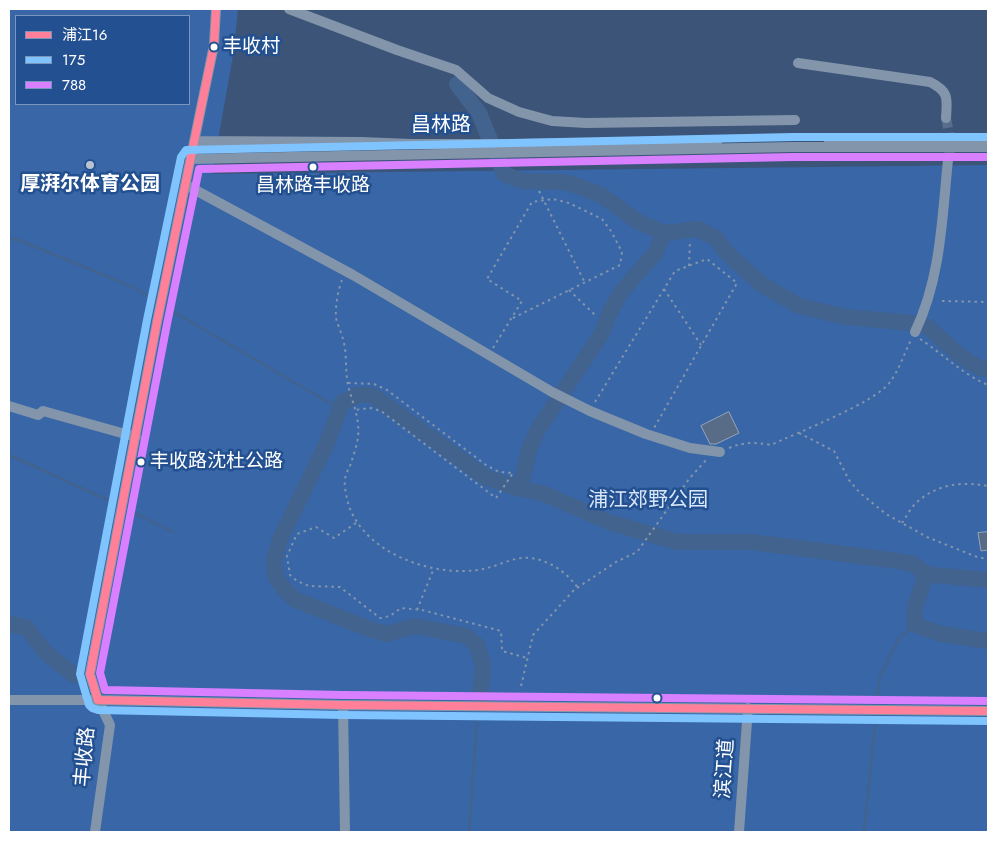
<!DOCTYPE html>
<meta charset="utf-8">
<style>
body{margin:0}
#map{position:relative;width:997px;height:841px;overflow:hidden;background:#3c5478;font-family:Jost,"Noto Sans SC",sans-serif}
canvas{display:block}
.frame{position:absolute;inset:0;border:10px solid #fff;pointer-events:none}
.legend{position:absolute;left:15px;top:15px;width:175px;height:90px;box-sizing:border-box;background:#235090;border:1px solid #7b96bc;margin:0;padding:6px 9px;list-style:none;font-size:15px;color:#fff}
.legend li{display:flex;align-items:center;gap:10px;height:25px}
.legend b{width:25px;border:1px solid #7b96bc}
</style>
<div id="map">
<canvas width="997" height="841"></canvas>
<div class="frame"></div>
<ul class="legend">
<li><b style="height:6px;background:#ff8098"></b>浦江16</li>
<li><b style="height:6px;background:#80c4ff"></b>175</li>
<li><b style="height:6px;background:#d880ff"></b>788</li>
</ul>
</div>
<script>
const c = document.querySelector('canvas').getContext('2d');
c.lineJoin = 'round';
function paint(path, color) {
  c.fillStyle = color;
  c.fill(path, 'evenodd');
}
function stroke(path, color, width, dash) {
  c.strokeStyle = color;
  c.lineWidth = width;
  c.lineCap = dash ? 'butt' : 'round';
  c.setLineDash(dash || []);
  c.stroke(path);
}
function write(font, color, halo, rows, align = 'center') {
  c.font = font + ' Jost,"Noto Sans SC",sans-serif';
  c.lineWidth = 5;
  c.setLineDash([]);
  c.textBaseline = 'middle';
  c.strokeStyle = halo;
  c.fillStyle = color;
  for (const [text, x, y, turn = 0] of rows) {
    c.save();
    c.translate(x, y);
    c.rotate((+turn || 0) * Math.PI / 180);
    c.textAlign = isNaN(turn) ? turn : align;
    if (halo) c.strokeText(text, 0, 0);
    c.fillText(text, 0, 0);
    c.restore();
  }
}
const green = new Path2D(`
 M9 9H238L234 50 212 174 988 165V832H9ZM16 16H189V104H16Z`);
const stream = new Path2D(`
 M9 240 16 239 133 287 158 302
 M162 305 340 409
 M9 455 110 501
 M135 513 173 532
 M876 708 880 677 899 638 915 625
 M469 832 477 722
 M864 832 876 714`);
const river = new Path2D(`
 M457 84 479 113 504 174 522 181 564 182 578 186 601 195 637 221 664 233 698 229 716 238 726 252 761 284 799 306 846 317 912 323 928 327 958 354 970 362 980 368 988 369
 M520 489 529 450 537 431 602 333 609 314 622 291 656 252 664 233
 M927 573 915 606V625L941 634 988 641
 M9 624 26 627 45 652 74 675
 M480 699 483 665 477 645 466 636 415 626 386 634 369 629 296 600 286 591 276 578 274 561 280 539 326 445 342 403 358 395H372L485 477 520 489 542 493 609 522 677 542H752L898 561 913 564 922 571 933 575 988 580`);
const building = new Path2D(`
 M729 412 739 433 716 444H710L701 426Z
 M988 532V550L981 551 978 533Z`);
const minorTunnel = new Path2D(`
 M946 118C949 132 952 146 948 160`);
const path = new Path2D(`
 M539 191 585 283
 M689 266 690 240
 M342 280C338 290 335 307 336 318 338 326 342 334 344 343 347 357 345 371 348 385 351 398 357 411 358 425 360 439 354 453 350 466 348 470 345 475 345 480 344 486 346 493 347 499 359 552 434 579 483 569 499 566 514 556 531 558 551 561 567 573 578 588
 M664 289 701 345
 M569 290 596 316
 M942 301 988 302
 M920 339C943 354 962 374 988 385
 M493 348 522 301 487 279 532 202 553 199 569 203 602 219 611 231 622 252 620 265 511 319
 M348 383 374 384 387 390 486 465 499 472 513 473 496 498 381 411 371 408 354 410
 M595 402 675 271 707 259 737 283 654 428
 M799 433 834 451 849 480 860 493 886 514 927 537 977 557 988 559
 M729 448C744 442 755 442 771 445 798 432 875 403 890 382 899 370 904 354 911 340
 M356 523 334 538 316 527 297 534 287 556 290 575 297 581 309 586 340 587 380 618 390 616 401 608 422 610 501 631 502 651 527 658
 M902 523C906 517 910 509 915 504 936 484 961 481 988 486
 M417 610 434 568
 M521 686 533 635 574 590 616 562 637 552 689 479 707 459`);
const minor = new Path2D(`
 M289 9 397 50 456 70 488 98 519 112 552 121 586 123 795 120
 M798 63 930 82C950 92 947 99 946 118
 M195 141 361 142 411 144H506L717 142
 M829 141 988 138
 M191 159 793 147H988
 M186 185 353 275 552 392 590 411 646 434 690 448 720 452
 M915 332C941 278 942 218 948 160
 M9 406 38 415 43 411 136 437
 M9 700H98L343 705 988 711
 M343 705 345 832
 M95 832 110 725 98 700 90 674 157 322 214 45 216 9
 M739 832 748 708`);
const bus1 = new Path2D(`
 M98 700 343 705 988 711
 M98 700 90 674 157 322 214 45 216 9`);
const bus2 = new Path2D(`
 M988 721 343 715 98 710 92 708 89 705 80 674 147 320 181 157 186 150 793 137H988`);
const bus3 = new Path2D(`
 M988 157H793L199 169 167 324 100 673 105 690 343 695 988 701`);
const markers = [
 [214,47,4.5,"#fff"],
 [90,165,5,"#bbc3d0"],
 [313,167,4.5,"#fff"],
 [141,462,4.5,"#fff"],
 [657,698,4.5,"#fff"]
];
const busNames = [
 ["丰收村",223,47],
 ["昌林路丰收路",313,186,"center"],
 ["丰收路沈杜公路",150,462]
];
const streetNames = [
 ["昌林路",441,126],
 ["丰收路",86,757,-85],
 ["滨江道",726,769,-86]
];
const poiNames = [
 ["厚湃尔体育公园",90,185]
];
const parkNames = [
 ["浦江郊野公园",648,501]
];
paint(green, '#3866a6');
stroke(stream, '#43638f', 2.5);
stroke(river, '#43638f', 16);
paint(building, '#586b87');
stroke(building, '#98a5b9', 1);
stroke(minorTunnel, '#596e8c', 10, [10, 5]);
stroke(path, '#8395ab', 2, [2.5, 4]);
stroke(minor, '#8395ab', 10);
stroke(bus1, '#ff8098', 8);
stroke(bus2, '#80c4ff', 8);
stroke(bus3, '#d880ff', 8);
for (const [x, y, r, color] of markers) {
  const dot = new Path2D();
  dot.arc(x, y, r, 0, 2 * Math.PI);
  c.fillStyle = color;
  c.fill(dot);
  stroke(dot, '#235090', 2);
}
write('19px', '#fff', '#235090', busNames, 'left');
write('20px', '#fff', '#235090', streetNames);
write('bold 20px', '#fff', '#235090', poiNames);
write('20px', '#d9e7f9', '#235090', parkNames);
</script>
